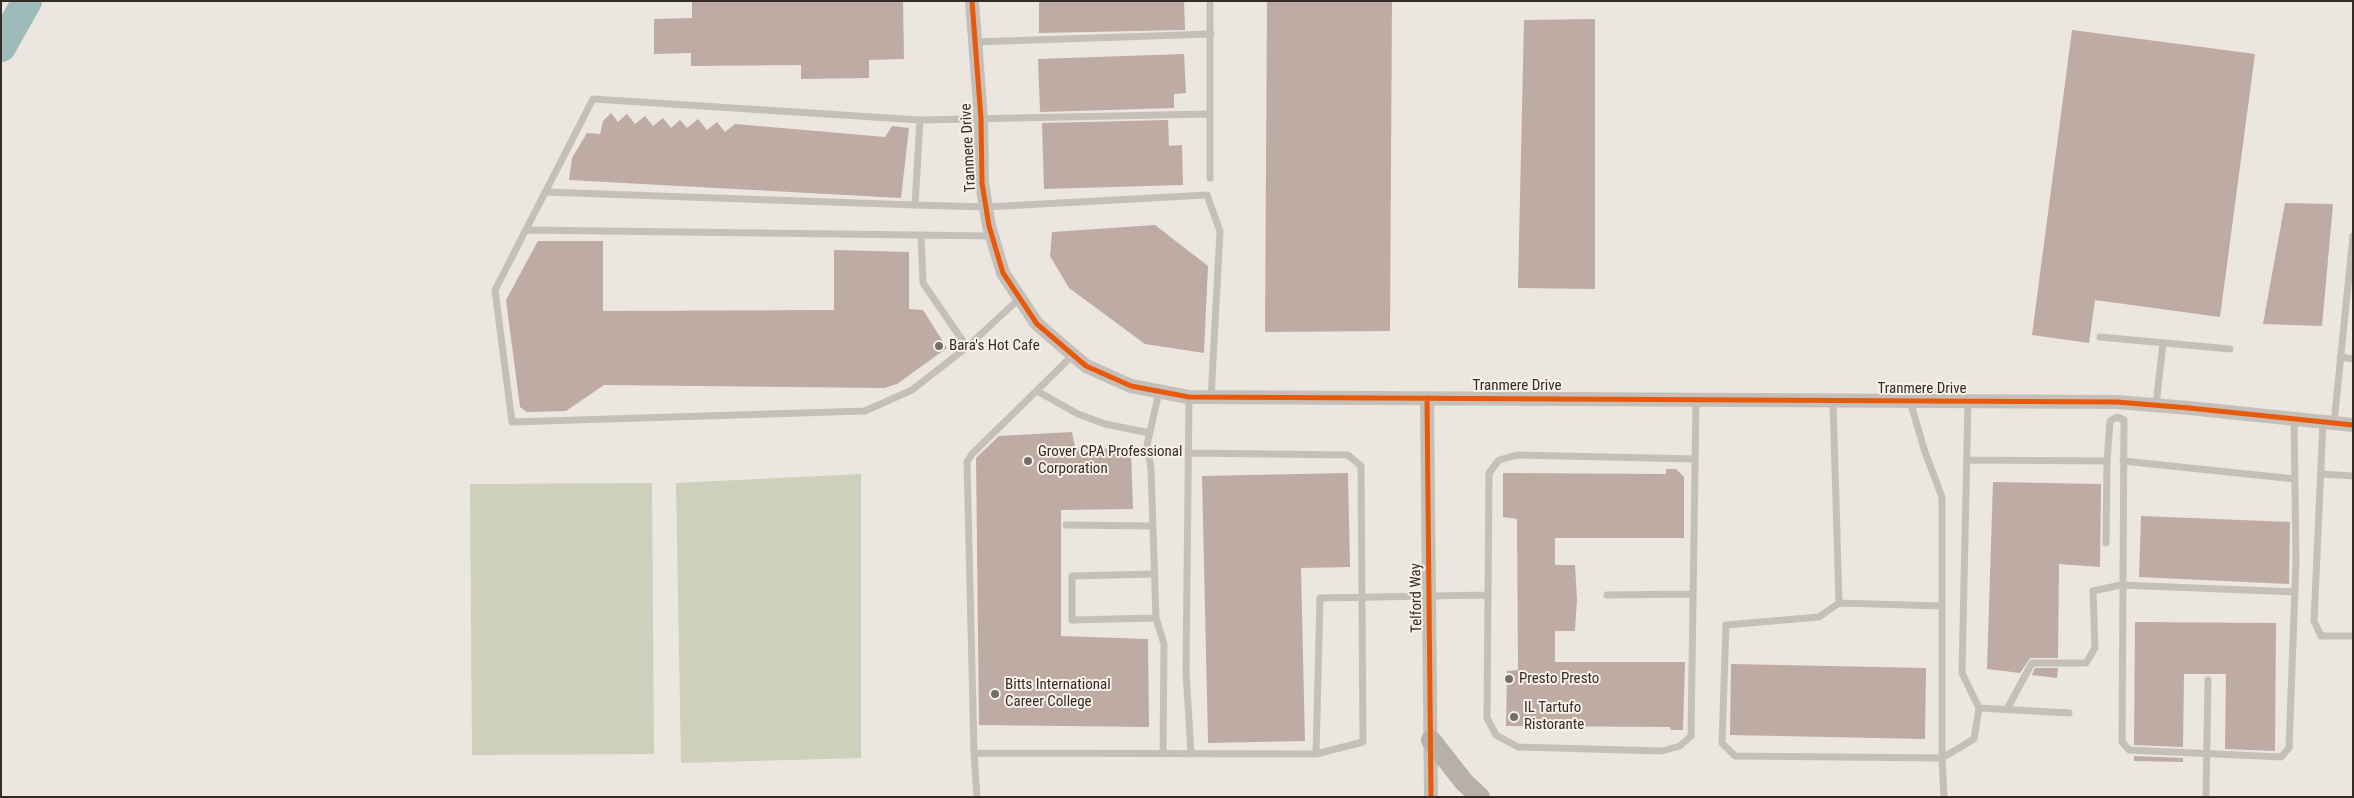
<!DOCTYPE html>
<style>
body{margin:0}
#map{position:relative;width:2354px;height:798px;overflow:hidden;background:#ece6e0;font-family:"Roboto Condensed",sans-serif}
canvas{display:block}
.frame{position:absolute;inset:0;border:2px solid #352c28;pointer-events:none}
</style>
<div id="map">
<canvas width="2354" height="798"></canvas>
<div class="frame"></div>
</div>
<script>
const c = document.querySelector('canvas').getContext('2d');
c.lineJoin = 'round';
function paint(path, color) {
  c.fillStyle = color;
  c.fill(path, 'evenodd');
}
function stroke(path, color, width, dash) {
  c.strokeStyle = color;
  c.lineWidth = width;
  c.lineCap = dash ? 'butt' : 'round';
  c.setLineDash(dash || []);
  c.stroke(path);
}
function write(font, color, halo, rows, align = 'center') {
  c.font = font + ' "Roboto Condensed",sans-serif';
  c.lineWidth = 4;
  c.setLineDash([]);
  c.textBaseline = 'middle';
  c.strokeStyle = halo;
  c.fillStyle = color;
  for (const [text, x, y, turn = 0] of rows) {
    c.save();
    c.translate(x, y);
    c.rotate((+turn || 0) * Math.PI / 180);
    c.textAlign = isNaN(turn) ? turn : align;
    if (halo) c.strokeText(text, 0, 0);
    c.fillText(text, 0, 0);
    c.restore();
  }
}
const green = new Path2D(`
 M861 474V758L681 763 676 483Z
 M652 483 654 754 472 755 470 484Z`);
const river = new Path2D(`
 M1 47 27 1`);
const building = new Path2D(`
 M692 1H903L904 59 869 60V78L801 79V65L691 66V53L654 54V19L692 18Z
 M1039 1H1184L1185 30 1039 33Z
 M1267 1H1392L1390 331 1265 332Z
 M1595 19V289L1518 288 1524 20Z
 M2072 30 2255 54 2220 317 2095 300 2089 343 2032 335Z
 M1184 54 1186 93 1174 94V108L1040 112 1038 59Z
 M611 113 618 122 627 114 635 124 645 116 653 126 663 118 671 128 680 120 687 128 698 119 707 130 717 122 725 132 735 124 885 137 892 126 909 128 901 198 569 180 572 158 587 133 600 134 603 121Z
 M1168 120 1169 146 1182 145 1183 185 1044 189 1042 123Z
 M2285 203 2333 204 2322 326 2263 324Z
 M1155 225 1208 266 1204 353 1145 344 1069 288 1050 256 1052 232Z
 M538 241H603V311L834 310V250L909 252V309L923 310 947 348 897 384 884 388 604 385 566 411 527 412 520 407 506 300Z
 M1072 432 1075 447 1131 450 1133 509 1061 510V636L1148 639 1149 727 979 725 976 458 999 436Z
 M1666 469H1676L1684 477V538H1555V565H1575L1577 600 1575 631H1555V662H1685L1683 730H1671L1670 727 1506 726 1507 671 1518 670 1517 519 1503 517V473L1666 474Z
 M1348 473 1350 567 1301 568 1305 741 1208 743 1202 476Z
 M1993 482 2101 484 2100 567 2059 564 2058 658H2030L2020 673 1987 669Z
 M2141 516 2290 522 2289 584 2139 577Z
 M2135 622 2276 623 2275 751 2225 749 2226 674H2184L2183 747 2134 745Z
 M1731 664 1926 668 1925 739 1730 735Z
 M2035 668H2058L2057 678 2032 675Z
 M2134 756 2183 758V762L2134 761Z`);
const lane = new Path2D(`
 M974 42 1211 34
 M920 120 915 205 986 207 1207 195 1220 231 1211 398
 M1210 178V1
 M545 192 915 205
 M526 230 992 236
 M921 235 923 283 967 347
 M1020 298 967 347 912 390 865 411 512 422 495 290 593 99 920 120 1209 114
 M2100 337 2230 349
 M2340 357 2353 359
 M1037 391 1078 414 1105 424 1150 433
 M1159 392 1147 445 1151 468 1156 618 1164 644 1163 754
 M1189 397 1186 671 1191 754
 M1833 401 1839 603 1942 606
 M1910 401 1925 452 1942 497V758L1944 797
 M1968 402 1962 673 1979 708 2069 713
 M2156 405 2163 343
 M2323 422 2314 621 2321 636H2353
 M2334 423 2353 236
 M1189 453 1348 455 1361 466 1363 742 1316 754
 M1695 459 1517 455 1499 460 1489 473 1487 718 1496 735 1518 747 1662 751 1680 746 1691 736C1693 624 1695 512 1696 400
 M1967 460 2107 461 2106 543
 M2107 461 2110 421 2117 417 2124 420 2122 742 2129 750 2281 757 2289 748 2296 561 2294 419
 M2123 461 2295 479
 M2321 474 2353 476
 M1066 525 1153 526
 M1154 574 1072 576V620L1156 618
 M1607 595 1693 594
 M1839 603 1819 617 1726 625 1722 743 1735 756 1942 758 1974 739 1979 708
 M2007 709 2032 663H2086L2095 648 2093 591 2121 585 2295 592
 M974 753 967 462 972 454 1073 355
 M977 797 974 753 1316 754 1320 598 1487 595
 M2206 797 2208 680`);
const street = new Path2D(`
 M972 1 981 119 982 183 989 226 1003 273 1037 324 1086 366 1131 386 1189 397 2117 402 2189 408 2353 425
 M1427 398 1431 797`);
const secondary = new Path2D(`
 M1431 740 1464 782 1480 797`);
const cycleway = new Path2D(`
 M972 1 981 119 982 183 989 226 1003 273 1037 324 1086 366 1131 386 1189 397 2117 402 2189 408 2353 425
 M1427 398 1431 797`);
const markers = [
 [939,346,5,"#756d68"],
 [1028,461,5,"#756d68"],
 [1509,679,5,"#756d68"],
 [995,694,5,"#756d68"],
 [1514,717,5,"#756d68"]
];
const streetNames = [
 ["Tranmere Drive",969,148,-93],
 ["Tranmere Drive",1517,386],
 ["Tranmere Drive",1922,389],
 ["Telford Way",1417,598,-91]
];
const poiNames = [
 ["Bara's Hot Cafe",949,346],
 ["Grover CPA Professional",1038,452],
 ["Corporation",1038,469],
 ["Presto Presto",1519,679],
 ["Bitts International",1005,685],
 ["Career College",1005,702],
 ["IL Tartufo",1524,708],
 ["Ristorante",1524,725]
];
paint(green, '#cdd0bb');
stroke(river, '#9ebbbc', 30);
paint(building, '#beaba3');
stroke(lane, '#c5bfb9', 7);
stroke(street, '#c5bfb9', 14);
stroke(secondary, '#b6afaa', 20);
stroke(cycleway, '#e8590c', 5);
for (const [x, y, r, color] of markers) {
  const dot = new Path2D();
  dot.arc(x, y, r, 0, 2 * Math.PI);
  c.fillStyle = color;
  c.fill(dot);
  stroke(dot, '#f8f1e8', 2);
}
write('15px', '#352c28', '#f8f1e8', streetNames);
write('15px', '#352c28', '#f8f1e8', poiNames, 'left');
</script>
